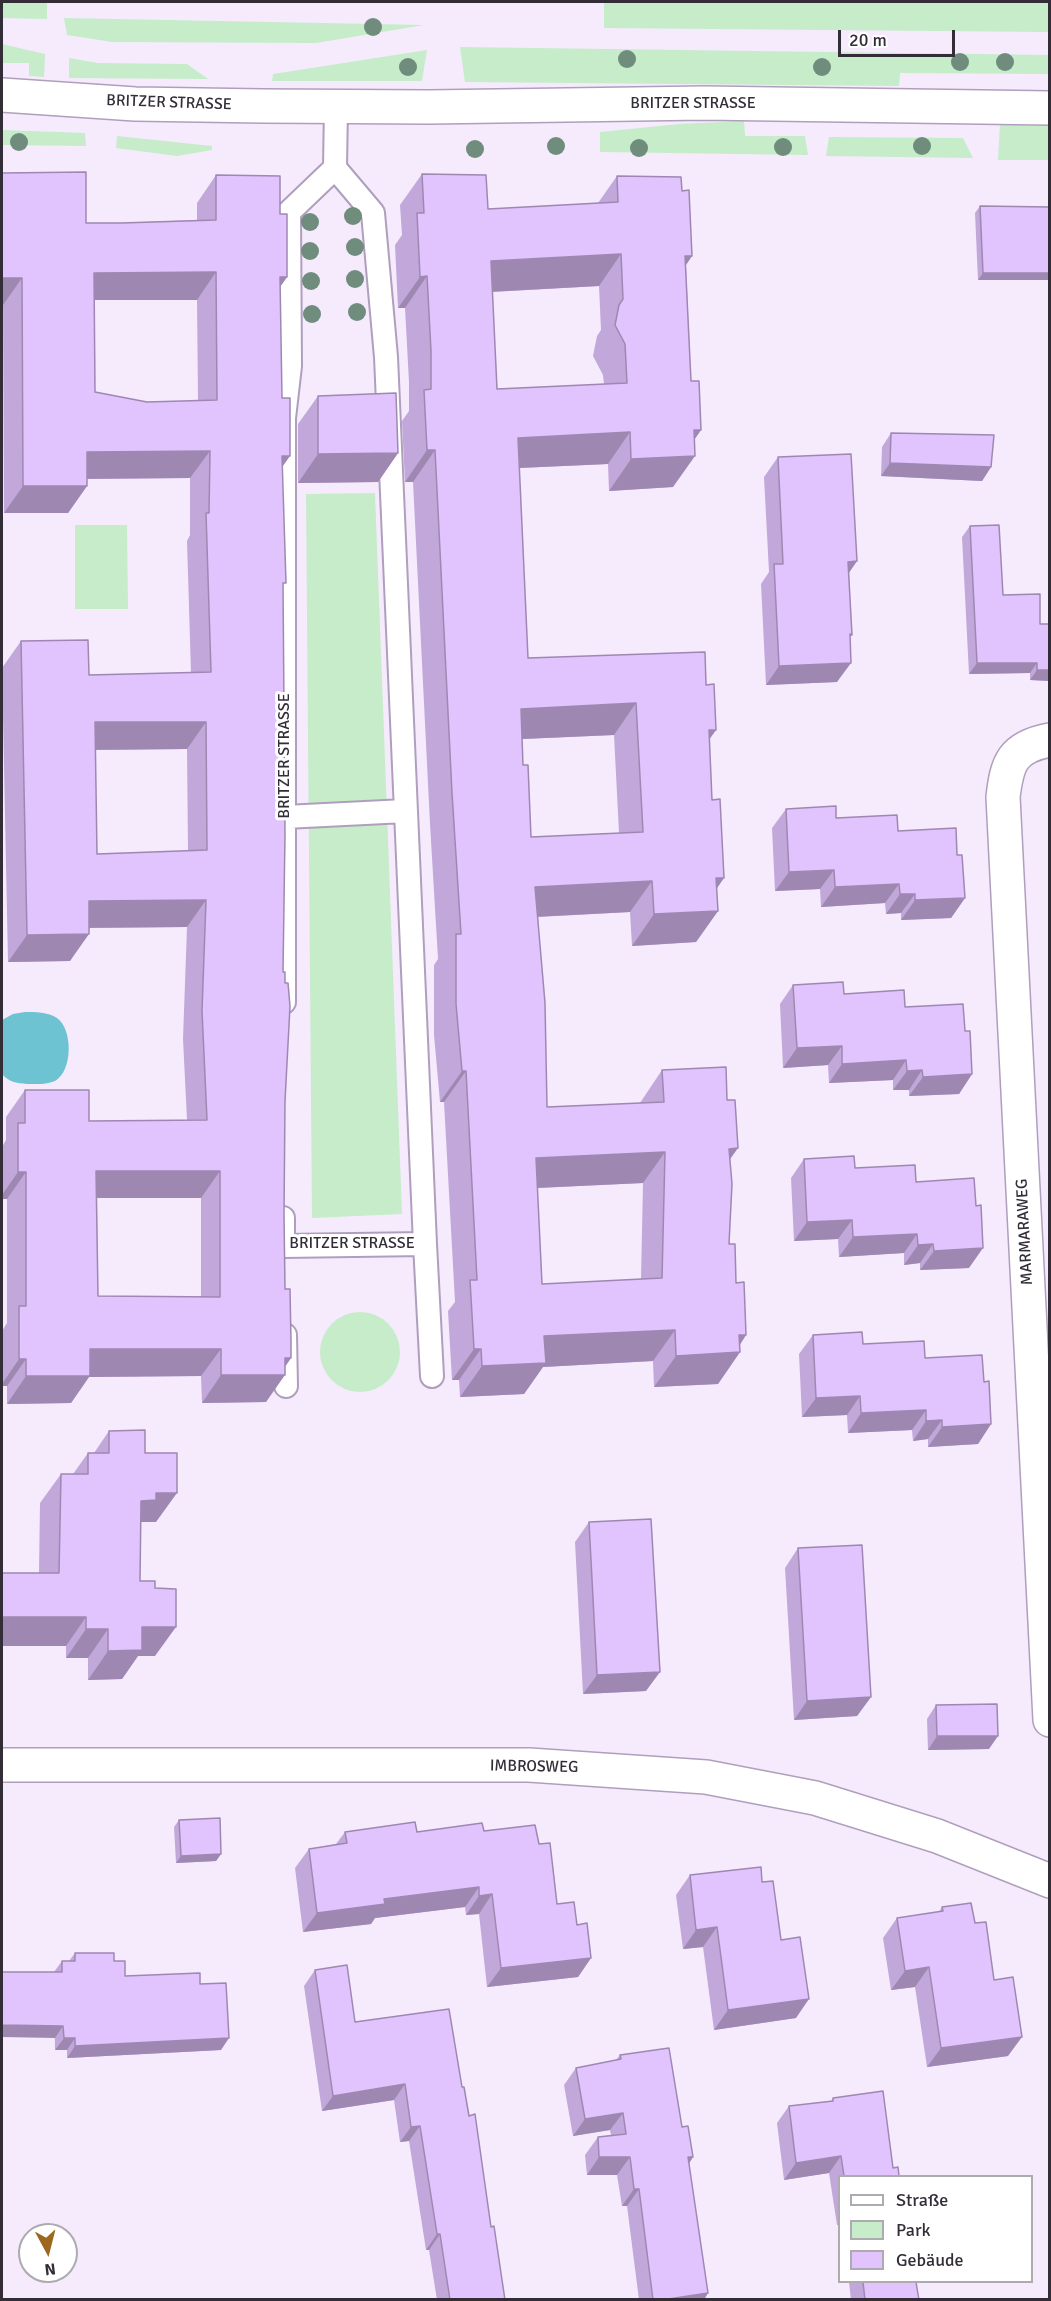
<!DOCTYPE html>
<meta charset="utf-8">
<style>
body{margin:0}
#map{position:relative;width:1051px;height:2301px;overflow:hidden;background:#f5ebfd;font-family:Signika,sans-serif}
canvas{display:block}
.frame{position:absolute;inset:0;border:3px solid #332d38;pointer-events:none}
.legend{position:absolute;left:838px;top:2175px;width:195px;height:108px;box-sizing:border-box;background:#fff;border:2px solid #adabaf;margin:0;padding:8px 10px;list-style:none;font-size:18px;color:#332d38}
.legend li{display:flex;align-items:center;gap:12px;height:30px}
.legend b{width:30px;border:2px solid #adabaf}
.north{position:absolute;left:18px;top:2223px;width:60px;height:60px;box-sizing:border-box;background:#fff;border:2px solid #adabaf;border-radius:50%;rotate:173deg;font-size:16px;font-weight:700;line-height:24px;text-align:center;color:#332d38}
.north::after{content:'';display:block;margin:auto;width:21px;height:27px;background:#9b681d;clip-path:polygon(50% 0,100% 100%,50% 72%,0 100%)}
.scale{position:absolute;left:838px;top:30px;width:117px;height:27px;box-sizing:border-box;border:3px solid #332d38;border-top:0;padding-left:8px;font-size:18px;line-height:21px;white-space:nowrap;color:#332d38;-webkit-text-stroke:4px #fff;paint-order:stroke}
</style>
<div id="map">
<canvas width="1051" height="2301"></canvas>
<div class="frame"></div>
<ul class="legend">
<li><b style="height:8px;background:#fff"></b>Straße</li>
<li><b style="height:16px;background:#c6ecc9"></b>Park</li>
<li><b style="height:16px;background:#e1c3fe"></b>Gebäude</li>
</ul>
<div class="north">N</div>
<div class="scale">20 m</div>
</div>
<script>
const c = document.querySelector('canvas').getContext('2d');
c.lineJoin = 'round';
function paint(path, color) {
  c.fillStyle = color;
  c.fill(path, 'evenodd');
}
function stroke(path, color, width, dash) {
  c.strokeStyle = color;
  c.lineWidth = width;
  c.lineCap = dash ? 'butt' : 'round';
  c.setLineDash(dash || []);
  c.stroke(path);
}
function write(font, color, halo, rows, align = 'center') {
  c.font = font + ' Signika,sans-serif';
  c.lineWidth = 6;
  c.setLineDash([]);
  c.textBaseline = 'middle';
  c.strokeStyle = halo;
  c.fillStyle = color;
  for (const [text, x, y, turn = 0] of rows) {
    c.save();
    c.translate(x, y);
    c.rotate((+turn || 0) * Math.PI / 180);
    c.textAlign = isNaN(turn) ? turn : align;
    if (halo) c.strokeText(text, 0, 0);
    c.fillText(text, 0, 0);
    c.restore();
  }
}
const green = new Path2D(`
 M2 2H47V19L2 18Z
 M604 2H1049V32L604 28Z
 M64 18 424 25 316 43 112 42 67 35Z
 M2 44 45 54 44 77 29 76V63H2Z
 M460 47 1049 55 1050 74 900 73 899 86 465 82Z
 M427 50 422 81H272L273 74Z
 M69 58 98 63 187 64 208 79 69 78Z
 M744 121 745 136H805L808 155 600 152V132L679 124Z
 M1000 125 1049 126V160H998Z
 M2 130 85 133 86 146 2 145Z
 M117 136 212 146V150L177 156 116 148Z
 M829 137 963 138 973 158 826 156Z
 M375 493 402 1214 312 1218 306 494Z
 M75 525H127L128 609H75Z
 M320 1352a40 40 0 1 1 80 0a40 40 0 1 1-80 0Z`);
const water = new Path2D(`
 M25 1012C35 1012 48 1012 57 1018 73 1029 73 1071 55 1081 46 1085 36 1084 27 1084 16 1083 9 1082 2 1074V1020L13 1014Z`);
const service = new Path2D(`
 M285 817 405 811
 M284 1002V418L290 366 289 212 335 168
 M283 1218V1246L425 1244 386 357 373 213 335 168 336 106
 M425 1244 432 1376
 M285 1335 286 1386`);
const minor = new Path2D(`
 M1050 740C1012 747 1007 763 1003 797L1050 1720
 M2 1765H529L706 1777 815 1798 937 1836 1050 1881`);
const secondary = new Path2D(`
 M2 95 135 104 263 106 429 107 704 103 1050 108`);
const trees = [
 [373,27],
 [627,59],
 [960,62],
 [1005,62],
 [408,67],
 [822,67],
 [19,142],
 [556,146],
 [922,146],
 [783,147],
 [639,148],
 [475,149],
 [353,216],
 [310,222],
 [355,247],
 [310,251],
 [355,279],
 [311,281],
 [357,312],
 [312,314]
];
const wall = new Path2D(`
 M2 173 86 223H121L197 220V203L216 175 280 214 287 277 280 287 282 466 283 972 285 1101 284 1214 285 1289 291 1358 285 1367 266 1402 202 1403 201 1376 89 1377 71 1403 7 1404V1386H2V1331L7 1323V1199H2V1147L6 1140V1117L25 1090 89 1121 187 1120 183 1039 187 927 89 928 70 961 8 962 2 668 21 641 89 675 191 673 187 541 190 535V478L87 479V486L68 513H4L3 305H2ZM94 300H197L198 401 147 402 95 392ZM187 749 188 851 97 854 95 750ZM97 1198H201V1297L98 1296Z
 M422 174 488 209 598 203 617 176 682 191 692 256 686 265 691 381 701 430 694 440 673 487 609 491 608 464 519 468 528 658 706 685 716 730 709 739 718 911 696 942 632 946 630 912 538 917 547 1107 640 1103 662 1070 730 1159 729 1244 746 1335 740 1345V1352L718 1384 654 1387 653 1361 543 1367 524 1394 460 1397 459 1380H452L448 1311 455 1302 444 1102H440L434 1035V965L438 959 430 824 413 482H405L402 421 409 411V382L405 308H398L395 245 402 235 400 205ZM599 286 601 330 597 336 593 356 603 375 604 384 497 389 492 292ZM614 735 619 833 531 837 523 765 522 739ZM643 1183 641 1279 542 1284 537 1188Z
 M980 206 1050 207V280H978L975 213Z
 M318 396 398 453 378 482 298 483V424Z
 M891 433 991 467 982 481 881 476 882 447Z
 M778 457 857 561 849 573 852 635 850 638 837 682 766 685 761 584 769 572 764 477Z
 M970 526 1003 595 1040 624H1050V681L1030 680V673L969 674 962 537Z
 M786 809 836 818 898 831 957 855 965 898 951 918 901 920V913L886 914 885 903 821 907 820 889 775 891 772 828Z
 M793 985 844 994 905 1007 965 1031 972 1074 959 1094 909 1096V1090H893V1080L829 1083 828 1065 783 1068 780 1004Z
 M804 1159 855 1168 916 1182 969 1268 920 1270V1263L904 1265V1253L839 1257 838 1239 794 1241 791 1178Z
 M813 1335 863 1344 925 1358 984 1382 991 1424 978 1444 928 1447V1439L913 1441 912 1430 848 1433 847 1415 802 1417 799 1354Z
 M109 1431 145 1453 156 1522H141L140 1581 155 1656H138L122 1679 88 1680V1658H66V1646L39 1573 40 1503 61 1474H73L88 1453H94Z
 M589 1522 646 1691 583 1694 575 1542Z
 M798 1548 871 1697 857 1716 794 1720 785 1568Z
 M936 1705 989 1749 928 1750 927 1719Z
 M179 1820 221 1854 216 1861 176 1863 174 1827Z
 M484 1831 539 1844 557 1904 577 1925 591 1958 578 1977 487 1987 479 1914 466 1915 465 1907 375 1918 371 1924 303 1932 295 1868 309 1849 336 1844 345 1832Z
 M690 1875 762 1882 796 2018 714 2030 703 1947 683 1949 676 1895Z
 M942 1907 975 1923 994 1980 1008 2056 927 2067 915 1987 891 1990 883 1938 897 1918 939 1912Z
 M75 1953 114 1961 125 1976 221 2050 67 2058V2050H55L54 1972 62 1961H69Z
 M315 1970 355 2022 462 2087 469 2116 505 2300H437L429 2250H426L409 2141 400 2142 394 2100 322 2111 304 1986Z
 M620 2055 682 2127 693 2157 689 2164 704 2300H639L627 2206H622L617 2175H587L585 2155 598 2137 611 2135 610 2130 573 2136 564 2085 576 2068 616 2060Z
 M833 2098 893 2168 899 2176H840V2225H837L829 2173 784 2180 777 2123 789 2106 831 2101Z
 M849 2282H916L919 2300H851Z`);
const shadedWall = new Path2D(`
 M621 254 599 286 469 293 491 261Z
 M685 256H692L670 288Z
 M216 272 197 300H75L94 273Z
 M983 273H1050V280H978Z
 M427 276 405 308H398L420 277Z
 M280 277H287L268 304Z
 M2 278H22L3 305H2Z
 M694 430H701L682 457 695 456 673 487 609 491 631 459Z
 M630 432 608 464 496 469 518 438Z
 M427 450H435L413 482H405Z
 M210 451 190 478 68 479 87 452Z
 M398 453 378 482 298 483 318 454Z
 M282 456H290L271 483Z
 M890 463 991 467 982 481 881 476Z
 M23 486H87L68 513H4Z
 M857 561 843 581 848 562Z
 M851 663 837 682 766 685 779 666Z
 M977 663H1037L1030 673 969 674Z
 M1037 670H1050V681L1030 680Z
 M636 703 614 735 499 740 521 709Z
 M95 722H206L187 749 76 750Z
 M709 730H716L694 761Z
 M834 870 820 889 775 891 789 872Z
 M716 878H724L702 910Z
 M652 881 630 912 513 918 535 887Z
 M899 884 885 903 821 907 835 887Z
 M900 894H915L901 913 886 914Z
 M965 898 951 918 901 920 915 900Z
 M206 900 187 927 69 928 89 901Z
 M718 911 696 942 632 946 654 914Z
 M89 934 70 961 8 962 27 935Z
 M842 1046 828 1065 783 1068 797 1048Z
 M906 1060 893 1080 829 1083 842 1064Z
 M922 1070 909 1090H893L907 1071Z
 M462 1071H466L444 1102H440Z
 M972 1074 959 1094 909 1096 923 1077Z
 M738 1148 716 1179 729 1149Z
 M665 1152 643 1183 514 1189 536 1158Z
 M96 1171H220L201 1198H77Z
 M18 1172H26L7 1199H2V1195Z
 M852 1220 838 1239 794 1241 807 1222Z
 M917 1234 904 1253 839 1257 853 1237Z
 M933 1244 920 1263 904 1265 918 1245Z
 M983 1248 969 1268 920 1270 934 1251Z
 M675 1330 653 1361 543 1367 524 1394 460 1397 482 1366 544 1336Z
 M739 1335H746L734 1353 740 1352 718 1384 654 1387 676 1356Z
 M90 1349H221L201 1376 89 1377 71 1403 7 1404 26 1376Z
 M474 1349H481L459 1380H452Z
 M285 1358H291L279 1375H285L266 1402 202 1403 221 1375Z
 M19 1359H26L7 1386H2V1384Z
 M860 1396 847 1415 802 1417 816 1398Z
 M926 1410 912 1430 848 1433 861 1413Z
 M942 1420 928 1439 913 1441 926 1421Z
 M991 1424 978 1444 928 1447 942 1427Z
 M156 1493H177L156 1522H140L141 1501Z
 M2 1617H86L66 1646H2Z
 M142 1627H176L155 1656H138L122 1679 88 1680 108 1651Z
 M86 1629H108L88 1658H66Z
 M660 1672 646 1691 583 1694 597 1675Z
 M871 1697 857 1716 794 1720 807 1701Z
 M937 1736H998L989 1749 928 1750Z
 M221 1854 216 1861 176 1863 181 1856Z
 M479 1887 465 1907 375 1918 371 1924 303 1932 317 1913 384 1899Z
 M492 1894 479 1914 466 1915 479 1896Z
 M717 1927 703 1947 683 1949 696 1930Z
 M591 1958 578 1977 487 1987 501 1968Z
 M929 1967 915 1987 891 1990 905 1971Z
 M809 1999 796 2018 714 2030 728 2010Z
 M2 2025 63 2026 55 2038 2 2037Z
 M1022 2037 1008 2056 927 2067 941 2048Z
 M64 2038H75L67 2050H55Z
 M229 2038 221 2050 67 2058 75 2046Z
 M405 2084 394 2100 322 2111 333 2096Z
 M623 2113 610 2130 573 2136 585 2119Z
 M420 2126 409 2141 400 2142 411 2127Z
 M841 2156 829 2173 784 2180 796 2163Z
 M599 2157H630L617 2175H587Z
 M688 2157H693L681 2175Z
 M634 2189H639L627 2206H622Z
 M437 2234H440L429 2250H426Z
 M708 2293 704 2300H662Z`);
const building = new Path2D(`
 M86 172V223H121L216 220V175L280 176V214H287V277H280L282 398H290V456H282L286 583H283L285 834 283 972H285V983H288L290 1006 285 1101 284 1214 285 1289H290L291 1341V1358H285V1375H221V1349H90V1376H26V1359H19V1306H26V1172H18V1123H25V1090H89V1121L207 1120 202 1011 206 900 89 901V934L27 935 21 641 88 640 89 675 211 672 206 513H209L210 451 87 452V486H23L22 278H2V173ZM216 272 217 400 147 402 95 392 94 273ZM95 722H206L207 850 97 854ZM96 1171H220V1297L98 1296Z
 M422 174 486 175 488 209 618 202 617 176 681 177 682 191 689 190 692 256H685L691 381H699L701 430H694L695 456 631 459 630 432 518 438 528 658 705 652 706 685 714 684 716 730H709L712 800 720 799 724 878H716L718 911 654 914 652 881 535 887 545 1003 547 1107 664 1102 662 1070 726 1067 727 1100H735L738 1148 729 1149 732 1184 729 1244H735L736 1283 744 1282 746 1335H739L740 1352 676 1356 675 1330 544 1336 546 1363 482 1366 481 1349H474L470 1280H477L466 1071H462L456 1004V934H461L452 793 435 450H427L424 390 431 389V351L427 276 420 277 417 213H424ZM621 254 623 299 619 305 615 325 625 344 627 383 497 389 491 261ZM636 703 643 832 531 837 528 765H523L521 709ZM665 1152 662 1278 542 1284 536 1158Z
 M980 206 1050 207V273H983Z
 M396 393 398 453 318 454V396Z
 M891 433 994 435 991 467 890 463Z
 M851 454 857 561 848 562 852 635 850 634 851 663 779 666 774 564H783L778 457Z
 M999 525 1003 595 1040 594V624H1050V670H1037V663H977L970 526Z
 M836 806V818L897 815 898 831 956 828 957 855H962L965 898 915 900V894H900L899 884 835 887 834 870 789 872 786 809Z
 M843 982 844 994 904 990 905 1007 963 1004 965 1031H970L972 1074 923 1077 922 1070 907 1071 906 1060 842 1064V1046L797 1048 793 985Z
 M854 1156 855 1168 915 1165 916 1182 974 1178 976 1206 981 1205 983 1248 934 1251 933 1244 918 1245 917 1234 853 1237 852 1220 807 1222 804 1159Z
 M862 1332 863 1344 924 1341 925 1358 982 1355 984 1382 989 1381 991 1424 942 1427V1420L926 1421V1410L861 1413 860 1396 816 1398 813 1335Z
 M145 1430V1453H177V1493H156V1500L141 1501 140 1581H155V1588L176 1589V1627H142V1650L108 1651V1629H86V1617H2V1573H59L61 1474H88V1453H109V1431Z
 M651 1519 660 1672 597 1675 589 1522Z
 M862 1545 871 1697 807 1701 798 1548Z
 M997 1704 998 1736H937L936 1705Z
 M220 1818 221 1854 181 1856 179 1820Z
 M415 1822 417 1832 482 1823 484 1831 535 1825 539 1844 550 1843 557 1904 574 1902 577 1925 587 1923 591 1958 501 1968 492 1894 479 1896V1887L384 1899 385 1904 317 1913 309 1849 347 1843 345 1832Z
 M761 1867 762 1882 773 1881 781 1940 800 1937 809 1999 728 2010 717 1927 696 1930 690 1875Z
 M971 1903 975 1923 986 1922 994 1980 1013 1977 1022 2037 941 2048 929 1967 905 1971 897 1918 943 1911 942 1907Z
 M75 1953H114V1961H125V1976L200 1973V1984L226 1983 229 2038 75 2046V2038H64L63 2026 2 2025V1972H62V1961H75Z
 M347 1965 355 2022 449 2009 462 2087H464L469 2116 475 2114 491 2227 494 2226 505 2300H450L440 2234H437L420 2126 411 2127 405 2084 333 2096 315 1970Z
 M669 2048 682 2127 688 2126 693 2157H688L708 2293 662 2300H653L639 2189H634L630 2157H599L598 2137 626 2134 623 2113 585 2119 576 2068 621 2059 620 2055Z
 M883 2091 893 2168 898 2167 899 2176H844L841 2156 796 2163 789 2106 833 2101V2098Z
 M863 2282H916L919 2300H865Z`);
const streetNames = [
 ["BRITZER STRASSE",169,103,2],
 ["BRITZER STRASSE",693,104],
 ["BRITZER STRASSE",285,756,-90],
 ["MARMARAWEG",1025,1232,-93],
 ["BRITZER STRASSE",352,1244],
 ["IMBROSWEG",534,1767,1]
];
paint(green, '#c6ecc9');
paint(water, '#6dc3d1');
stroke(service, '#b09fbc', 26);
stroke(minor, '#b09fbc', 36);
stroke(secondary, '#b09fbc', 36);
stroke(service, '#fff', 22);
stroke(minor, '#fff', 33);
stroke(secondary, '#fff', 33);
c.fillStyle = '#6f8c7c';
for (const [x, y] of trees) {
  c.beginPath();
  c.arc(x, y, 9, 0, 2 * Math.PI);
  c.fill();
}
paint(wall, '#c2a8da');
paint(shadedWall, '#9e88b2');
paint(building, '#e1c3fe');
stroke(building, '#9e88b2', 1.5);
write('16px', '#332d38', '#fff', streetNames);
</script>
